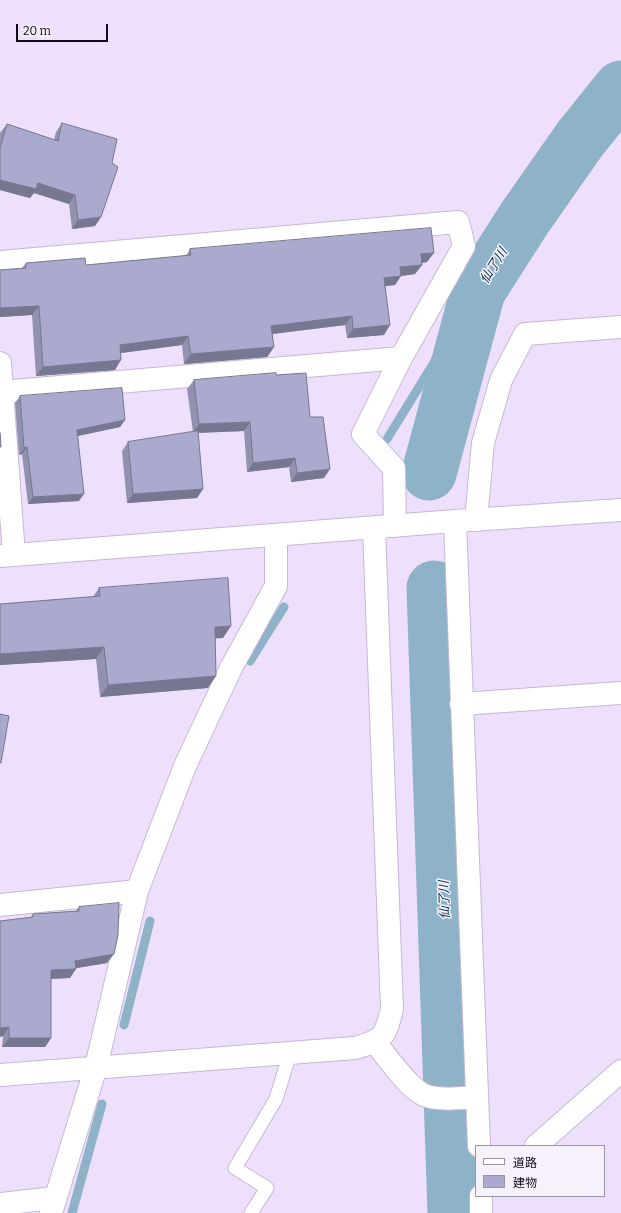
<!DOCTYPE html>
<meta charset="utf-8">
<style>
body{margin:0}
#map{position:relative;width:621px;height:1213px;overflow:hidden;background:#eedffd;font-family:Bitter,"Noto Sans JP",serif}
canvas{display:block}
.legend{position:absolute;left:475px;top:1145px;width:130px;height:52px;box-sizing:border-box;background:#f7f1fc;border:1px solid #9b959f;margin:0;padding:5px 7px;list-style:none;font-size:12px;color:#100b14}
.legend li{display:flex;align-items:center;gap:8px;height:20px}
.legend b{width:20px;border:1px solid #9b959f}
.scale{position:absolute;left:16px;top:24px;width:92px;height:18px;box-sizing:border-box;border:2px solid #100b14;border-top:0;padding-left:5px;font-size:12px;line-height:14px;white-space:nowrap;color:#100b14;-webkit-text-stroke:3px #f7f1fc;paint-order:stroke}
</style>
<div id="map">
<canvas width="621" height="1213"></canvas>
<ul class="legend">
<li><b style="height:5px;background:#fff"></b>道路</li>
<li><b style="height:11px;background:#a9aacd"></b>建物</li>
</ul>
<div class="scale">20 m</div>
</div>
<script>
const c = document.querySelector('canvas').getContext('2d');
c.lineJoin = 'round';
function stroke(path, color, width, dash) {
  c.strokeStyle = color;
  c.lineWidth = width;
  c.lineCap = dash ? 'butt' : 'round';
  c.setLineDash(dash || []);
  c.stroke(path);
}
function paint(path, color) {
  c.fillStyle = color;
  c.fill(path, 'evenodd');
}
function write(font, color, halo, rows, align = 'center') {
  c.font = font + ' Bitter,"Noto Sans JP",serif';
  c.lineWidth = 3;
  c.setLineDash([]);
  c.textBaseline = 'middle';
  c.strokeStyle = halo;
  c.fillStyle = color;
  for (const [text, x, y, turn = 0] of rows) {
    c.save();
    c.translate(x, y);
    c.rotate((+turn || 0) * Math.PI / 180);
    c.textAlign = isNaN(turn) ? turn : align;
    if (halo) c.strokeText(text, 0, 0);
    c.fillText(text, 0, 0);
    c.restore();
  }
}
const stream = new Path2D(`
 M387 439 478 291
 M250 661 284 607
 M124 1025 150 921
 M72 1213 102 1104`);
const river = new Path2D(`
 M429 473 478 291 524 219 580 139 621 88
 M434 588 455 1213`);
const lane = new Path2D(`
 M251 1213 267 1188 235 1168 276 1099 290 1053`);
const street = new Path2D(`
 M0 262 458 222 464 246 401 358 363 434 394 468 395 526
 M0 363 14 555
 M0 392 401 358
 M476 520 483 443 501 380 525 334 621 327
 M455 521 479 1146
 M461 704 621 693
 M0 905 137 891
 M375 1043C388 1057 407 1087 424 1095 439 1101 461 1098 477 1097
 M0 1075 355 1048C384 1040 385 1037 392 1009L374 528
 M536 1146 621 1071
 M481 1196V1213
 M0 1204 54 1198
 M51 1213 96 1067 137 891 185 766 231 668 276 586V536`);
const secondary = new Path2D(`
 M0 556 455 521 621 510`);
const wall = new Path2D(`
 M62 123 101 217 95 226 72 229 69 204 34 193 30 198 0 190V133L7 124 54 140 56 132Z
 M190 249 427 262 422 263V265L415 274 401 276 395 285 386 286 384 335 347 338 345 325 272 334 274 347 267 357 184 364 182 345 121 353 115 370 36 376 32 315 0 317V270L22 268 26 263 86 265 186 256Z
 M276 375 310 417 324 478 291 482 289 467 247 472 244 431 198 433 203 489 197 498 127 503 122 451 128 442 193 432 187 389 194 380Z
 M20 396 125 420 120 427 78 436 79 501 28 504 22 454 19 455 15 403Z
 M99 588 223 638H215L208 688 100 697 96 659 0 665V604L93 597Z
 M79 907 107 963 76 968 70 978 51 979V1038L45 1047H2L3 1036 0 1037V921L31 917 33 914 76 911Z`);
const shadedWall = new Path2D(`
 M0 180 38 183 75 195 69 204 34 193 30 198 0 190Z
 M101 217 95 226 72 229 78 220Z
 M434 253 427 262 414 264 421 254Z
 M422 265 415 274 401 276 395 285 378 287 384 278 400 267Z
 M39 306 32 315 0 317V308Z
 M352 316 345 325 264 335 271 326Z
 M390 325 384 335 347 338 353 329Z
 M188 336 182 345 113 354 120 345Z
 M274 347 267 357 184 364 191 354Z
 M121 360 115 370 36 376 43 367Z
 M125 420 120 427 72 437 77 430Z
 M250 422 244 431 193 433 199 424Z
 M27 447 22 454 19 455 24 448Z
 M295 458 289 467 247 472 253 463Z
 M330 469 324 478 291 482 297 473Z
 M203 489 197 498 127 503 133 494Z
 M84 494 79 501 28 504 33 497Z
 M231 626 223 638 206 639 215 627Z
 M104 647 96 659 0 665V654Z
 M216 676 208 688 100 697 108 685Z
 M114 954 107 963 71 969H76L70 978 45 979 51 970 75 961Z
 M9 1027 3 1036 0 1037V1028Z
 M9 1038H51L45 1047H2Z`);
const building = new Path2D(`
 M62 123 117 139 112 163 118 167 101 217 78 220 75 195 38 183 36 189 0 180V148L7 124 58 141Z
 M431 228 434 253 421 254 422 265 400 267 401 276 384 278 390 325 353 329 352 316 271 326 274 347 191 354 188 336 120 345 121 360 43 367 39 306 0 308V270L26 268V263L85 258 86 265 191 255 190 249Z
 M276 373V375L306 373 310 417H323L330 469 297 473 295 458 253 463 250 422 199 424 194 380Z
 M122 388 125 420 77 430 84 494 33 497 27 447 24 448 20 396Z
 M198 431 203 489 133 494 128 442Z
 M0 433 1 447H0Z
 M228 578 231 626 215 627 216 676 108 685 104 647 0 654V604L100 596 99 588Z
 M0 714 9 716 1 763H0Z
 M119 903 118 935 114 954 75 961 76 969 51 970V1038H9V1027L0 1028V921L33 917V914L79 911V907Z`);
const waterNames = [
 ["仙了川",494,266,-58],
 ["仙了川",445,900,-92]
];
stroke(stream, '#8eb3c8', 9);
stroke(river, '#8eb3c8', 55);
stroke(lane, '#c6b8d4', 15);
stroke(street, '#c6b8d4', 24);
stroke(secondary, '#c6b8d4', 24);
stroke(lane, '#fff', 13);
stroke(street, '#fff', 22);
stroke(secondary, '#fff', 22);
paint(wall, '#9192b0');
paint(shadedWall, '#767790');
paint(building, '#a9aacd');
stroke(building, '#767790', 1);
write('italic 13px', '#003249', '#f7f1fc', waterNames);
</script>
